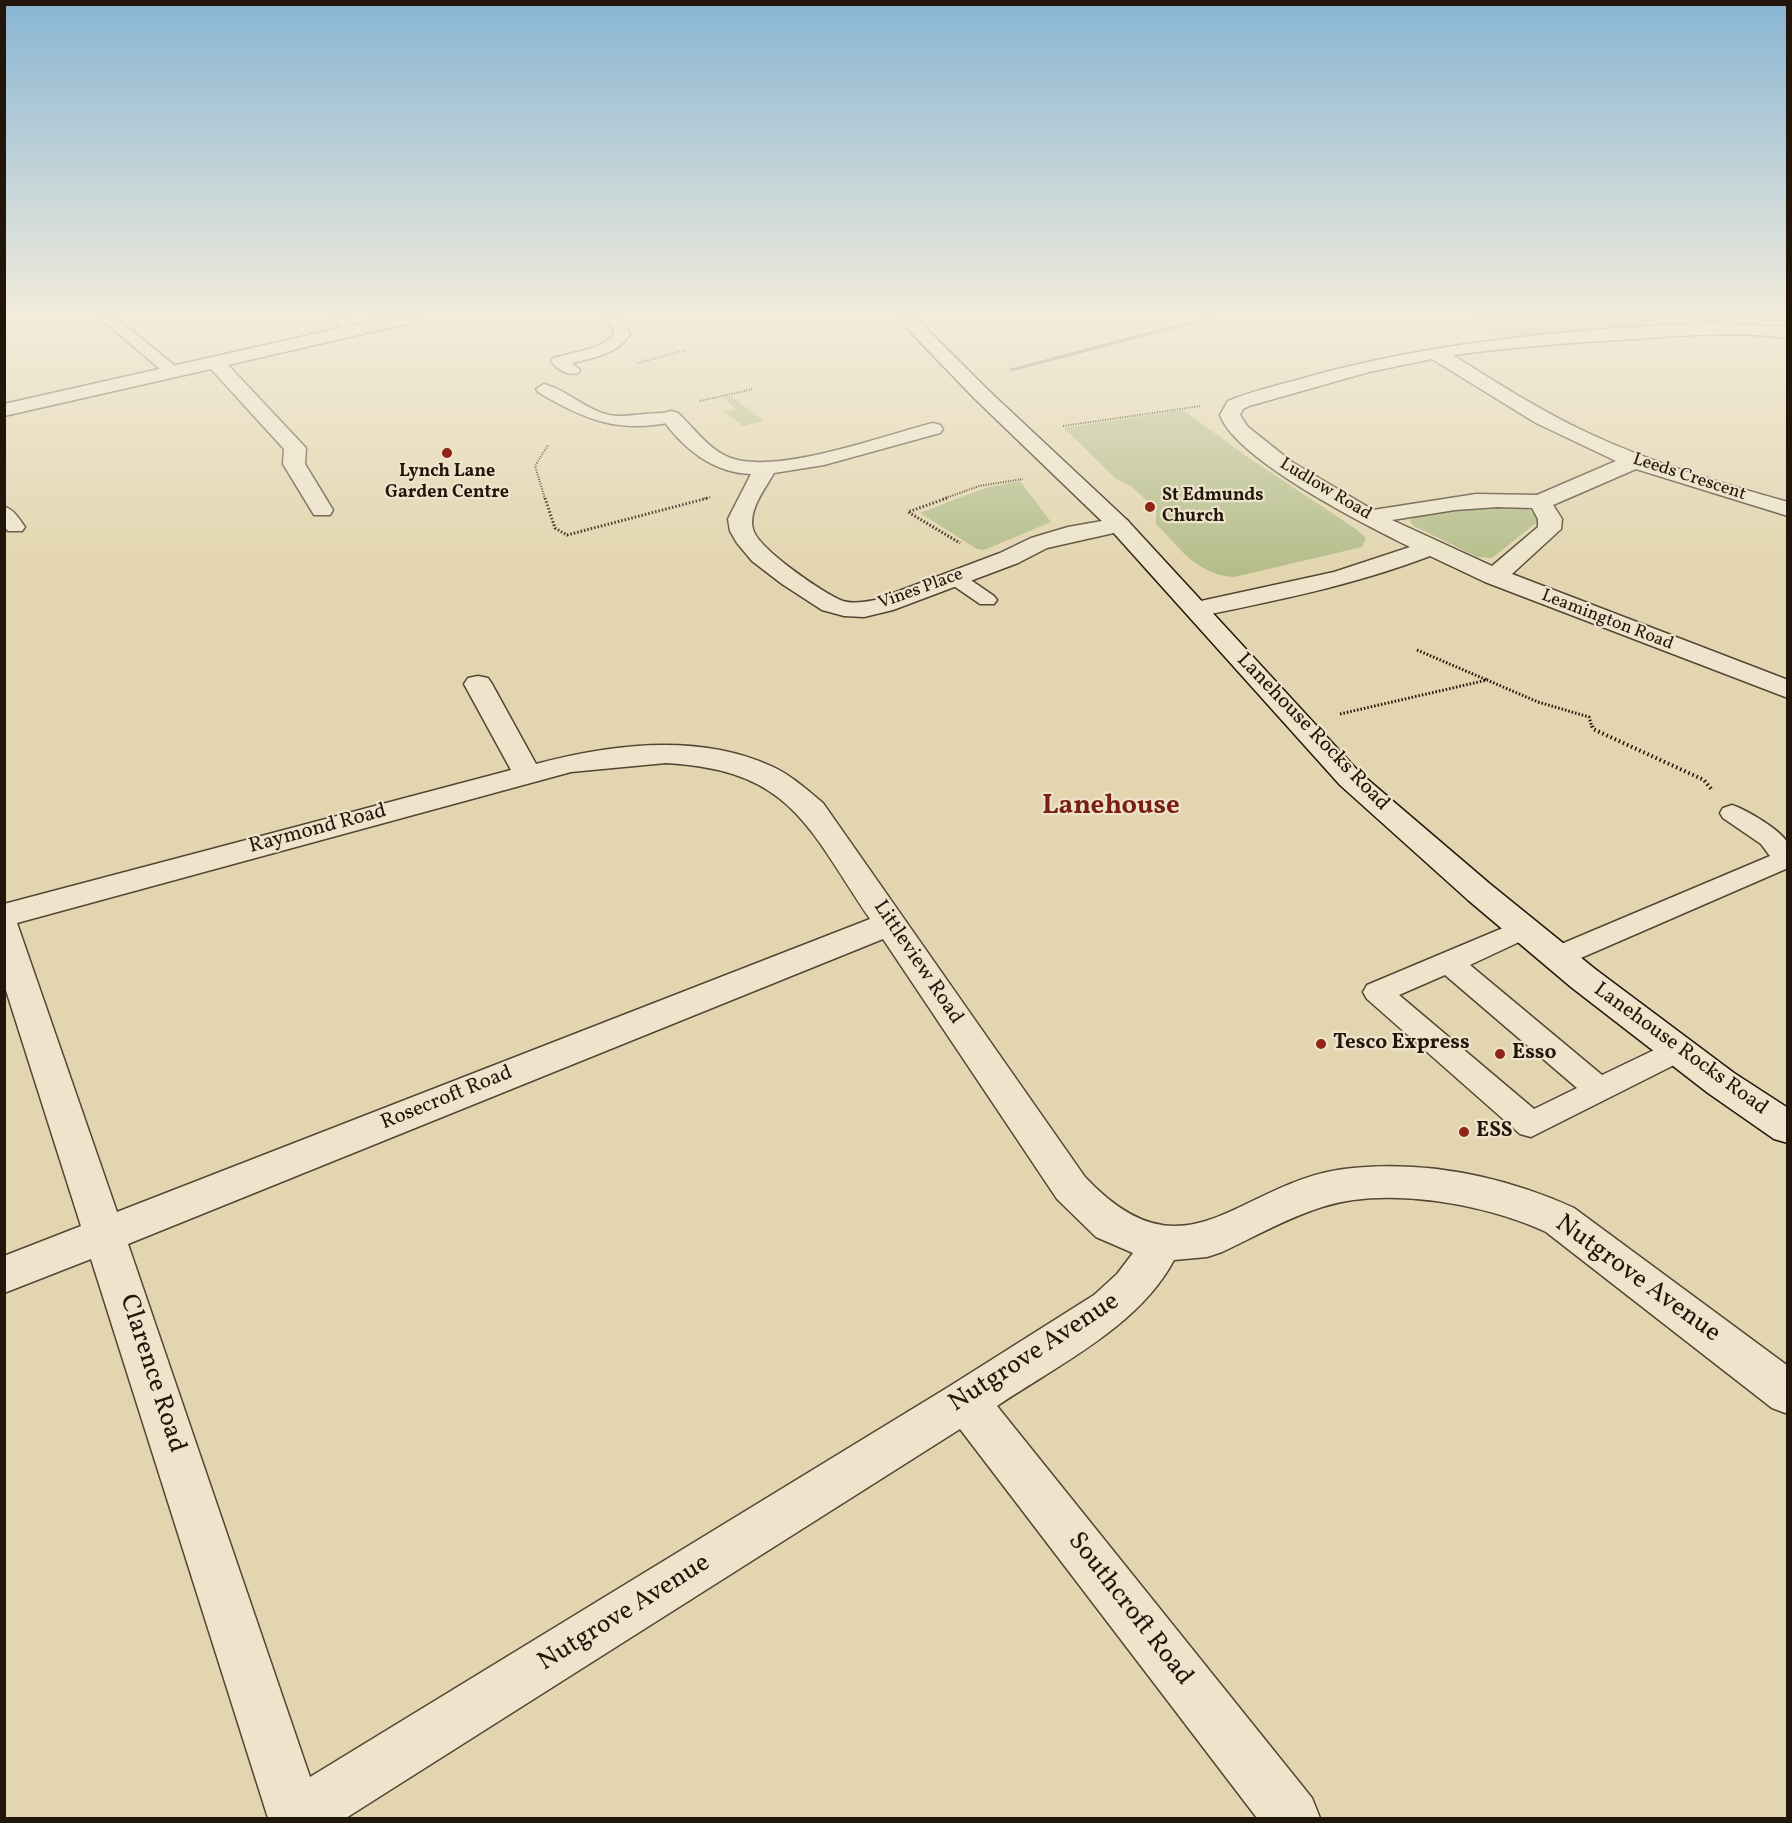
<!DOCTYPE html>
<style>
body{margin:0}
#map{position:relative;width:1792px;height:1823px;overflow:hidden;background:#e3d5af;font-family:Vollkorn,serif}
canvas{display:block}
.frame{position:absolute;inset:0;border:6px solid #22160b;pointer-events:none}
</style>
<div id="map">
<canvas width="1792" height="1823"></canvas>
<div class="frame"></div>
</div>
<script>
const c = document.querySelector('canvas').getContext('2d');
c.lineJoin = 'round';
function paint(path, color) {
  c.fillStyle = color;
  c.fill(path, 'evenodd');
}
function stroke(path, color, width, dash) {
  c.strokeStyle = color;
  c.lineWidth = width;
  c.lineCap = dash ? 'butt' : 'round';
  c.setLineDash(dash || []);
  c.stroke(path);
}
function write(font, color, halo, rows, align = 'center') {
  c.font = font + ' Vollkorn,serif';
  c.lineWidth = 4.5;
  c.setLineDash([]);
  c.textBaseline = 'middle';
  c.strokeStyle = halo;
  c.fillStyle = color;
  for (const [text, x, y, turn = 0] of rows) {
    c.save();
    c.translate(x, y);
    c.rotate((+turn || 0) * Math.PI / 180);
    c.textAlign = isNaN(turn) ? turn : align;
    if (halo) c.strokeText(text, 0, 0);
    c.fillText(text, 0, 0);
    c.restore();
  }
}
const green = new Path2D(`
 M1467 317H1787L1788 322 1656 325 1498 337Z
 M731 396 764 421 743 426 725 412 736 409 723 398Z
 M1183 410 1249 458 1353 527 1366 538 1362 547 1234 577C1196 574 1182 550 1156 524V509L1132 487 1116 479 1064 428Z
 M1020 481 1051 522 984 550 977 549 920 513 985 488Z
 M1473 505C1493 506 1530 500 1540 520L1492 558 1477 557 1414 526 1410 521 1416 514Z`);
const stream = new Path2D(`
 M1206 317H1219L1013 371 1009 369Z`);
const pathFar2 = new Path2D(`
 M638 363 686 350
 M700 401 753 389
 M1063 426 1201 406
 M545 499 535 466 548 445
 M702 499 711 497
 M943 499 979 486 1023 479`);
const pathFar1 = new Path2D(`
 M545 498 555 528 567 535 708 498
 M947 498 908 512 960 543
 M1417 650 1487 680
 M1340 714 1487 680 1538 702 1589 717 1592 727`);
const path = new Path2D(`
 M1592 726 1593 729 1704 780 1712 790`);
const service = new Path2D(`
 M99 317H115L179 369 181 372 179 375H167Z
 M330 317H346L360 331 358 334H348Z
 M602 317H618L627 327 630 335C616 354 593 358 572 363L580 370 578 373C567 376 557 369 551 361L553 358C574 352 599 350 614 335L613 328Z
 M544 384C570 391 588 413 616 416 630 417 672 408 679 417L677 421C621 434 586 421 538 392L536 389Z
 M4 507C14 509 19 519 25 527L22 531H8L4 526Z
 M955 572 962 574 994 596 997 600 994 604H980L948 582 945 578 948 574Z
 M1732 805C1745 809 1783 831 1788 844 1790 850 1788 861 1788 868L1567 964 1557 967 1547 964 1543 957 1547 950 1770 856 1761 844 1723 818 1720 813 1723 808Z
 M1522 920 1532 922 1536 929 1532 936 1470 965 1602 1075 1677 1039 1688 1042 1692 1050 1688 1058 1531 1137 1520 1134 1367 999 1363 992 1367 985ZM1445 975 1577 1088 1534 1109 1399 995Z`);
const minor = new Path2D(`
 M389 317H423L414 322 228 365 306 448 305 464 333 510 330 515H314L283 464 284 449 211 369 4 416V404Z
 M1712 323 1788 327V338C1737 331 1687 335 1636 339 1575 342 1514 347 1453 355 1497 383 1541 411 1588 433 1652 463 1720 483 1788 502V516L1636 469 1553 505 1562 519 1561 529 1512 574 1788 680V698L1485 582 1430 556C1354 585 1275 601 1196 617L1187 614 1183 609 1187 604 1334 572 1410 547C1366 525 1236 460 1220 415L1228 401C1254 390 1284 384 1311 376 1442 340 1577 329 1712 323ZM1432 359 1536 423 1616 461 1537 495 1476 494 1373 510 1292 462 1248 427 1240 415 1243 409 1249 406 1369 372ZM1497 507 1532 508 1538 519V527L1492 566 1392 520 1455 510Z
 M671 411 678 413C693 427 707 447 726 456 771 478 884 435 933 423L940 425 943 429 940 433 824 465 774 473C765 489 748 510 753 529 757 548 824 594 843 601 853 604 865 602 875 600L1000 553 1031 538 1068 527 1119 518 1127 520 1131 525 1127 530 1047 548 1018 563 893 610 864 617 844 616 822 610 782 584 752 561 737 543 730 531 728 519 751 474C713 473 682 448 661 417L664 413Z
 M478 676 488 678 492 684 536 764C610 744 699 733 771 766 791 775 806 789 823 803L1085 1177C1189 1288 1241 1177 1353 1168 1429 1161 1505 1177 1574 1208L1788 1366V1414L1772 1408 1546 1232C1485 1204 1387 1186 1322 1207 1287 1218 1254 1237 1222 1252L1207 1257 1174 1260C1139 1326 1058 1365 997 1406L1312 1798 1320 1818H1257L960 1429 346 1818H268L91 1259 4 1293V1256L81 1226 4 984V904L511 770 464 684 468 678ZM666 763C791 770 807 826 870 919L117 1212 17 923 571 772ZM883 939 1057 1199 1096 1237 1133 1253 1117 1274 1094 1295 950 1386 310 1777 128 1244Z`);
const secondary = new Path2D(`
 M896 317H915L988 390 1127 520 1360 773 1490 884 1595 969 1734 1073 1788 1108V1143L1774 1139 1708 1093 1571 987 1468 900 1340 785 1111 530 974 398Z`);
const markers = [
 [447,453,6,"#8f2418"],
 [1150,507,6,"#8f2418"],
 [1321,1044,6,"#8f2418"],
 [1500,1054,6,"#8f2418"],
 [1464,1132,6,"#8f2418"]
];
const farPoinames = [
 ["Lynch Lane",447,473],
 ["Garden Centre",447,494],
 ["St Edmunds",1162,497,"left"],
 ["Church",1162,518,"left"]
];
const farStreetnames = [
 ["Leeds Crescent",1689,478,18],
 ["Ludlow Road",1325,490,31],
 ["Vines Place",921,590,-20],
 ["Leamington Road",1607,621,21]
];
const streetNames = [
 ["Lanehouse Rocks Road",1312,733,46],
 ["Raymond Road",318,830,-15],
 ["Littleview Road",917,963,56],
 ["Lanehouse Rocks Road",1680,1050,36],
 ["Rosecroft Road",447,1099,-22]
];
const poiNames = [
 ["Tesco Express",1333,1044],
 ["Esso",1512,1054],
 ["ESS",1476,1132]
];
const nearStreetnames = [
 ["Nutgrove Avenue",1637,1280,36],
 ["Nutgrove Avenue",1035,1354,-33],
 ["Clarence Road",151,1374,72],
 ["Southcroft Road",1129,1610,52],
 ["Nutgrove Avenue",625,1614,-32]
];
const districtNames = [
 ["Lanehouse",1111,808]
];
paint(green, '#b4bd8a');
paint(stream, '#697672');
stroke(service, '#524634', 3);
stroke(minor, '#524634', 3);
stroke(secondary, '#22160b', 3);
stroke(pathFar2, '#22160b', 2, [1, 1.5]);
stroke(pathFar1, '#22160b', 3, [1.5, 2]);
stroke(path, '#22160b', 4, [1.5, 3]);
paint(service, '#ede4cb');
paint(minor, '#ede4cb');
paint(secondary, '#ede4cb');
const sky = c.createLinearGradient(0, 0, 0, 572);
sky.addColorStop(0, '#88b5d4');
sky.addColorStop(0.55, '#f2ecdb');
sky.addColorStop(1, '#f2ecdb00');
c.fillStyle = sky;
c.fillRect(0, 0, 1792, 572);
for (const [x, y, r, color] of markers) {
  const dot = new Path2D();
  dot.arc(x, y, r, 0, 2 * Math.PI);
  c.fillStyle = color;
  c.fill(dot);
  stroke(dot, '#ede4cb', 2);
}
write('bold 18px', '#22160b', '#ede4cb', farPoinames);
write('18px', '#22160b', '#ede4cb', farStreetnames);
write('21px', '#22160b', '#ede4cb', streetNames);
write('bold 21px', '#22160b', '#ede4cb', poiNames, 'left');
write('26px', '#22160b', '#ede4cb', nearStreetnames);
write('bold 27px', '#7a1f14', '#ede4cb', districtNames);
</script>
